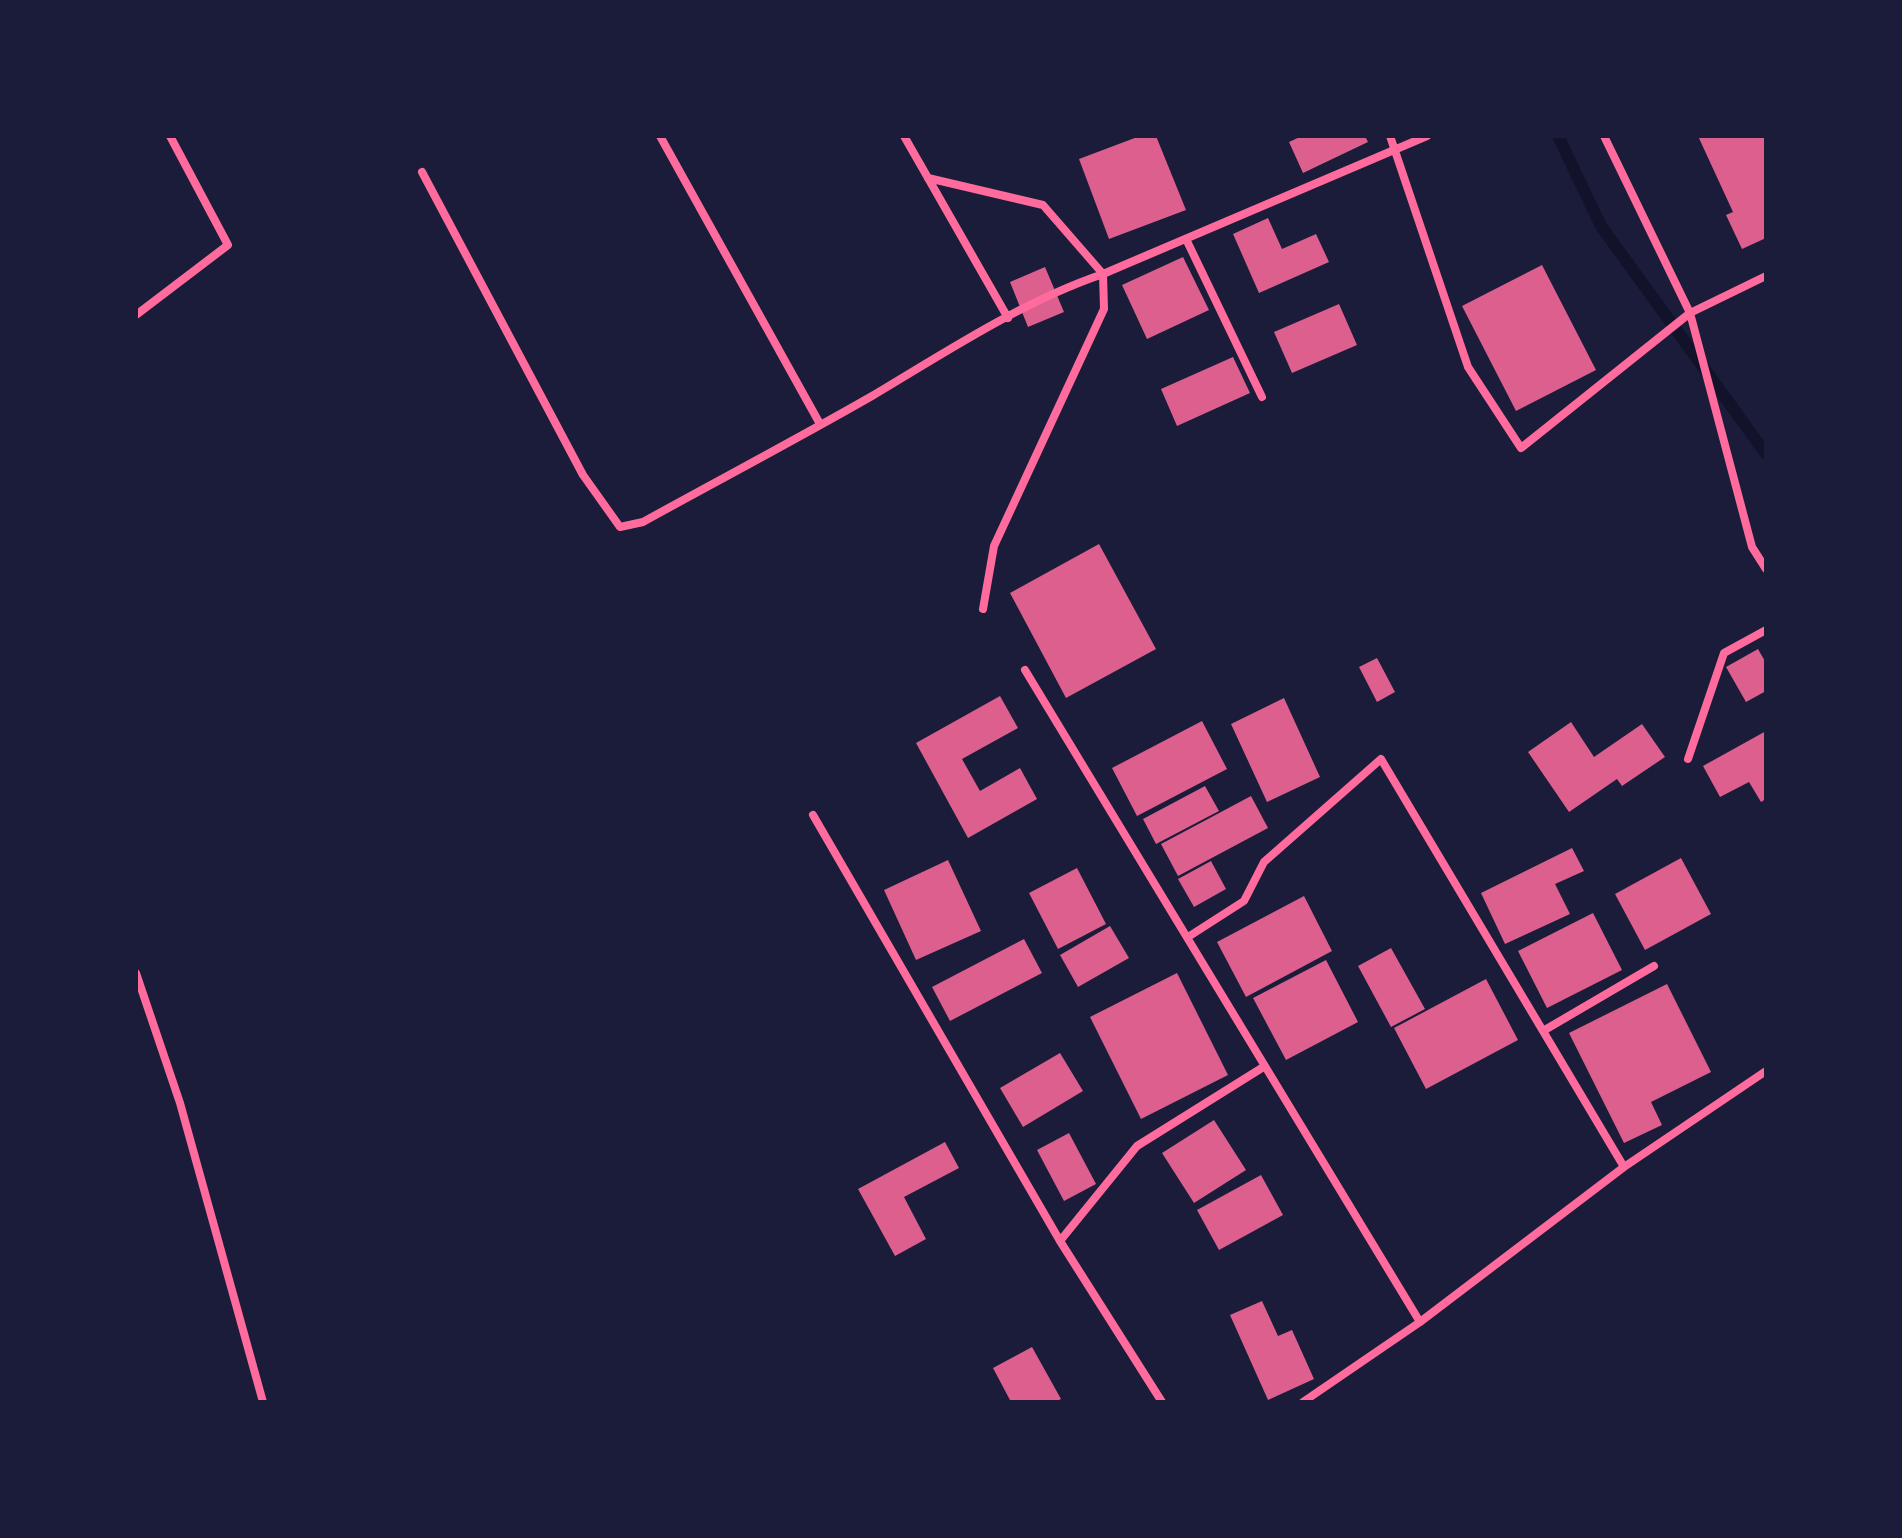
<!DOCTYPE html>
<style>
body{margin:0}
#map{position:relative;width:1902px;height:1538px;overflow:hidden;background:#1b1b3a;font-family:Overpass,sans-serif}
canvas{display:block}
.frame{position:absolute;inset:0;border:138px solid #1b1b3a;pointer-events:none}
</style>
<div id="map">
<canvas width="1902" height="1538"></canvas>
<div class="frame"></div>
</div>
<script>
const c = document.querySelector('canvas').getContext('2d');
c.lineJoin = 'round';
function stroke(path, color, width, dash) {
  c.strokeStyle = color;
  c.lineWidth = width;
  c.lineCap = dash ? 'butt' : 'round';
  c.setLineDash(dash || []);
  c.stroke(path);
}
function paint(path, color) {
  c.fillStyle = color;
  c.fill(path, 'evenodd');
}
const stream = new Path2D(`
 M1558 136 1601 226 1766 454`);
const building = new Path2D(`
 M1140 136H1156L1186 210 1109 239 1079 159Z
 M1302 136H1365L1368 142 1303 173 1289 142Z
 M1698 136H1766V238L1742 249 1726 215 1733 212Z
 M1268 218 1282 249 1316 234 1329 262 1259 293 1233 234Z
 M1183 257 1209 310 1147 339 1122 285Z
 M1542 265 1596 370 1516 411 1462 306Z
 M1045 267 1064 312 1028 327 1010 282Z
 M1339 304 1357 345 1292 373 1274 332Z
 M1233 357 1250 393 1177 426 1161 389Z
 M1099 544 1156 649 1066 698 1010 593Z
 M1758 649 1766 663V691L1746 702 1726 667Z
 M1377 658 1395 692 1377 702 1359 667Z
 M1000 696 1018 728 962 759 980 791 1020 768 1037 799 968 838 916 743Z
 M1284 698 1320 777 1267 802 1231 724Z
 M1202 721 1227 769 1137 816 1112 768Z
 M1571 722 1594 757 1642 724 1665 757 1622 786 1617 779 1569 812 1528 752Z
 M1766 731V799L1761 802 1749 782 1720 797 1703 766Z
 M1205 786 1219 811 1156 844 1143 819Z
 M1251 796 1268 828 1178 876 1161 844Z
 M1572 848 1584 871 1555 884 1570 914 1505 944 1481 893Z
 M1681 858 1711 914 1645 950 1615 894Z
 M948 860 981 931 916 960 884 890Z
 M1211 861 1226 889 1194 907 1178 879Z
 M1077 868 1106 924 1058 949 1029 893Z
 M1304 896 1332 951 1246 997 1217 942Z
 M1593 913 1622 970 1547 1008 1518 951Z
 M1110 926 1129 958 1078 987 1060 955Z
 M1024 939 1042 973 950 1021 932 987Z
 M1391 948 1425 1009 1391 1027 1358 966Z
 M1326 960 1358 1022 1286 1060 1253 998Z
 M1177 973 1228 1075 1141 1119 1090 1017Z
 M1486 979 1518 1040 1426 1089 1394 1028Z
 M1667 984 1711 1072 1651 1102 1662 1125 1624 1143 1569 1033Z
 M1060 1053 1083 1091 1023 1127 1000 1088Z
 M1214 1120 1246 1170 1194 1203 1162 1153Z
 M1069 1133 1096 1184 1064 1201 1037 1150Z
 M945 1142 959 1168 904 1197 926 1239 895 1256 858 1189Z
 M1261 1175 1283 1215 1219 1250 1197 1210Z
 M1262 1301 1278 1336 1292 1330 1314 1379 1268 1400 1230 1315Z
 M1032 1347 1061 1399 1055 1402H1011L993 1368Z`);
const minor = new Path2D(`
 M660 136 820 424
 M904 136 1008 318
 M1390 136 1468 367 1521 448 1690 313 1766 276
 M1604 136 1690 313 1752 547 1766 569
 M422 172 583 475 620 527 643 522C719 480 797 439 872 396 946 352 1021 302 1103 274L1427 136
 M928 178 1043 205 1103 274 1104 309 994 546 983 609
 M1186 239 1262 397
 M136 315 228 245 170 136
 M1025 670 1420 1322
 M1688 759 1724 653 1766 630
 M813 815 1060 1241 1162 1402
 M1188 937 1244 901 1264 862 1381 759 1624 1167
 M136 973 180 1103 263 1402
 M1543 1031 1654 966
 M1060 1241 1137 1146 1265 1066
 M1303 1402 1420 1322 1624 1167 1766 1071`);
stroke(stream, '#12122b', 12);
paint(building, '#dd5f8e');
stroke(minor, '#ff6b9d', 8);
</script>
